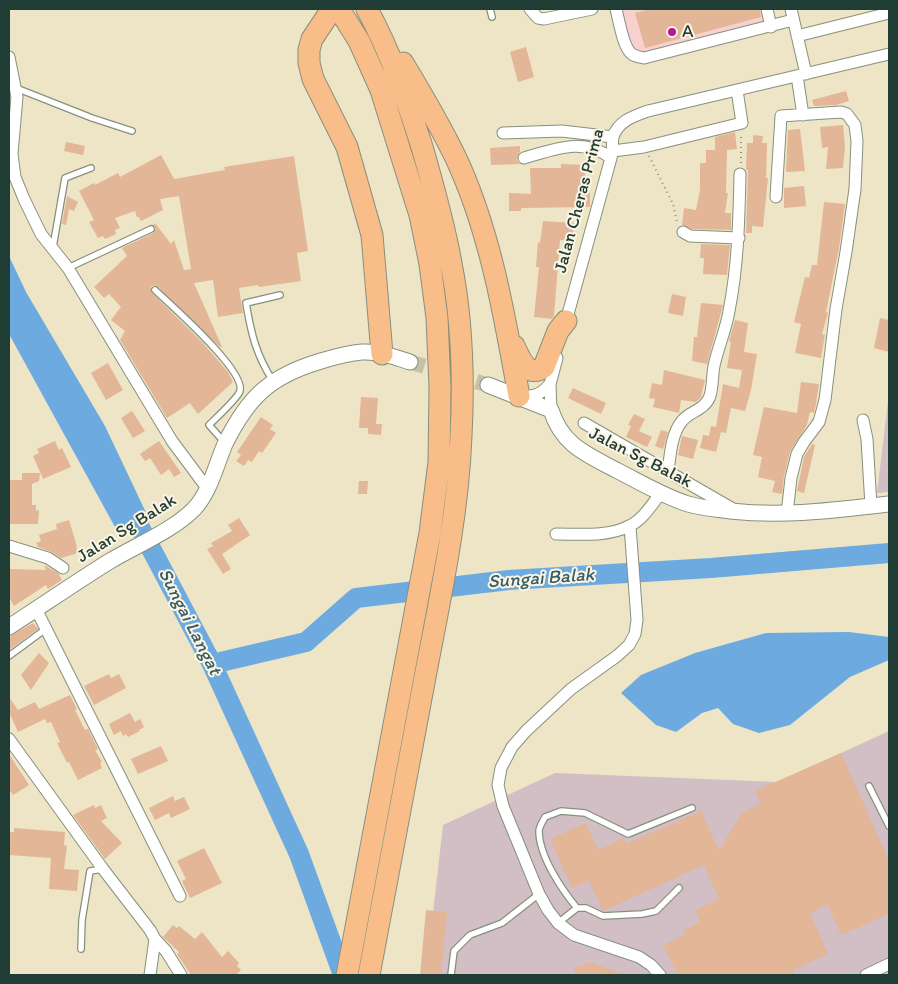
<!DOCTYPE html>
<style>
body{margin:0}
#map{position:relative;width:898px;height:984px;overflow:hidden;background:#ede5c6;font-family:Itim,sans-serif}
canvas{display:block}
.frame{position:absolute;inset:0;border:10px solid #1f3d34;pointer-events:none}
</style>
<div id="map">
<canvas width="898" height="984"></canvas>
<div class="frame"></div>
</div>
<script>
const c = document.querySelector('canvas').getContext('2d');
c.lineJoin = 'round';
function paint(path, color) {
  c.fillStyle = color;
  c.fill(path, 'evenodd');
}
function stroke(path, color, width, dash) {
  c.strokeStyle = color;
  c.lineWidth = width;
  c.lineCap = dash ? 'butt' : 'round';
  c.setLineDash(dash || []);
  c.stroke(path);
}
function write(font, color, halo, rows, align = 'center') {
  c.font = font + ' Itim,sans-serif';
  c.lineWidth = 4;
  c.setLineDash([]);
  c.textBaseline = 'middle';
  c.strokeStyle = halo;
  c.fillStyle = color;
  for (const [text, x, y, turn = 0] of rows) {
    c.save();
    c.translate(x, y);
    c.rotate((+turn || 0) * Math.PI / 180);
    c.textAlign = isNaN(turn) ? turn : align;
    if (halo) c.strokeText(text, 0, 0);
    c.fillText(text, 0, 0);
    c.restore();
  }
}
const built = new Path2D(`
 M621 9H762L766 23 644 54 632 48Z`);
const industrial = new Path2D(`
 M889 393V492L877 493Z
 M889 731V975H426L443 825 555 773 778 782Z`);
const water = new Path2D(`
 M9 256 26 292 105 426 150 521 121 538 9 334Z
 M849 632 889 637V660L850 677 790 725 759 733 733 724 718 708 702 713 676 732 656 725 621 693 641 675 695 653 766 633Z`);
const river = new Path2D(`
 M128 505 212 664 299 854 343 975
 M212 664 306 642 356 598 509 580 711 568 889 553`);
const building = new Path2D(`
 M650 9H760L761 17 645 48 635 13Z
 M526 47 534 77 518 82 510 52Z
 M846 91 849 101 836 105 814 106 812 100Z
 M843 125 845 147 843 168 826 169 828 147 822 148 820 127Z
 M800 129 805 171 786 172 788 130Z
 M735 132 737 149 727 150 726 193H728L725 213H731V230L692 229 682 225 684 208 696 210 700 190V163H706V150H715V137Z
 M753 135 763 136 762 143H767L766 178H768L763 227 752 226V233H746L748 170H746L747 143H753Z
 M66 142 85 146 83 155 64 151Z
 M520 146V152L517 157V161L520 164 491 165 490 148Z
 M161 155 174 179 225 170 224 167 294 156 308 251 297 253 301 281 259 287 258 285 239 288 243 313 218 317 213 280 194 283 222 347H220L158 287 154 285 151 287 152 293 202 342 228 372 233 382 198 414 190 403 167 418 120 340 125 331 111 320 121 307 109 294 104 298 94 287 127 256 122 248 153 233 156 229 153 225 155 223 171 244 174 240 184 270 191 269 179 196 160 199 163 210 141 221 139 217H137L135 211 115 218 120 228 115 230 116 234 105 239 103 236 98 238 89 222 94 220 79 191 94 183 95 185 118 173 120 177Z
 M561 164 585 165V193H590V207L521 208V211H509V193L531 194 530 168H561Z
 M804 186 806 206 784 208V188Z
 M67 196 78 202 74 211 69 209 66 225 62 224Z
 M824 202 845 204 839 248 826 312 828 313 822 334 825 335 821 358 795 353 801 324 794 322 805 277 809 278 812 265H817Z
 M543 221 574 223 572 241 560 240 554 316 552 319 534 317 539 267H536L538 242 540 243Z
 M701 244 730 245 727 275 703 274 704 258H700Z
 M672 294 686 297 683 316 668 313Z
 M701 303 723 305 707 364 692 361 694 337H697Z
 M880 318 889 320V352L874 348Z
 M735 320 748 323 744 352 757 354 751 390 745 411 731 408 726 433 721 432 716 452 700 448 703 435 709 436 711 426 716 427 723 384 739 388 742 370 727 368 731 342 729 341Z
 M108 363 123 390 106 400 91 373Z
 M664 370 705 380 701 397 696 402 681 400 679 413 653 407 655 399 649 398 652 383 662 385Z
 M801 382 819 384 816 404 814 413 810 412 807 425 790 452 784 476 782 494 772 492 775 481 758 477 762 457 753 455 764 407 797 413Z
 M573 388 606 403 601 414 568 398Z
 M361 397 378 398 376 424H382L381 435 368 434V428H359Z
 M132 411 145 431 133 438 121 418Z
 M634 414 645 419 639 431 652 437 647 447 626 437 631 426 628 425Z
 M261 417 273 425 270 429 276 433 262 453 259 451 252 462 248 460 244 466 236 461 241 455 237 452Z
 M661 430 668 432 663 449 655 446Z
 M682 436 698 440 693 459 678 455Z
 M55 441 59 450 62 448 71 467 43 479 33 456 39 453 37 449Z
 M159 441 181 473 174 477 169 469 161 475 150 458 145 461 140 454Z
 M812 444 815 445 804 493 797 491 804 457Z
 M22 473H40L39 481 32 484V505H36V511L39 510 38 524H9V480H22Z
 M359 481H368L367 494H358Z
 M239 518 250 535 222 554 231 569 223 574 207 549 213 546 211 543 232 531 228 525Z
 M69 520 77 547H76L78 553 61 558 50 551 38 547 36 543 41 541 39 535 57 529 56 524Z
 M44 565 58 573 62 580 48 589 46 585 14 606 9 597V569L46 570Z
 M33 623 38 629 9 650V637Z
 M39 653 49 663 31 690 21 675Z
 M109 674 111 678 119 674 126 688 94 705 84 686Z
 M70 695 77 709 75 710 85 730 88 729 98 749 95 750 102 762 100 763 102 768 78 780 69 762 67 763 57 743 60 742 51 722 47 723 45 719 18 732 9 712V697L18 710 35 702 39 709Z
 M130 713 135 722 140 719 144 727 139 730 140 731 128 737 126 734 123 736 121 731 114 735 109 724Z
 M161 746 168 761 138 774 131 759Z
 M841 753 889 861V914L841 935 828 905 810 913 828 954 793 970 795 975H678L663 945 686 934 684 930 700 922 695 910 719 899 704 865 603 911 589 881 572 888 550 839 586 823 598 850 624 838 626 844 701 811 719 851 742 813 761 803 755 791Z
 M9 754 29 785 13 795 9 789Z
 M173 796 175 801 184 797 190 809 171 818 169 813 155 820 149 808Z
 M94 805 95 808 101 805 107 818 101 821 122 843 105 859 73 815Z
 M14 828 65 832 64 845 67 846 64 869 79 870 77 891 49 889 51 858 9 855V832H14Z
 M204 848 222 883 190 898 182 881 186 879 177 861Z
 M426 910 447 912 441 975H420Z
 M173 925 177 928 179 926 195 939 202 932 222 957 228 951 239 963 237 966 241 970 236 975H191L177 954 179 952 163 937Z
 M591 962 624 975H577L573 968Z`);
const tertiaryTunnel = new Path2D(`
 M410 362 488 385`);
const path = new Path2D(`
 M649 156 673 204 677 222
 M741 163V135`);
const service = new Path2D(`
 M490 9 492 17
 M16 88 92 118 132 131
 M53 247 65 178 91 168
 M68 268 151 229
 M155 290C171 305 246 371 240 391 238 398 215 419 209 425L225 443
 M273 381C256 355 251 333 246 303L280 295
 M9 656 47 628
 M869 786 889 826
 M577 908C562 890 539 856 539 831 539 827 543 821 545 817L561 811 585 813 628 834 692 808
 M558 923 577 908H586L603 916 642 914 656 911 679 888
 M81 949 82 920 90 871 103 869
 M451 975 454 951 470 935 502 923 539 894`);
const minor = new Path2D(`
 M530 9 538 18 544 19 592 9
 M616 9C619 20 623 48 632 54 636 57 640 57 644 58L793 20
 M767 9 771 27
 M791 9 806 74
 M797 36 889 13
 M9 57 17 97 12 154 15 177 24 199 41 234 68 268 172 441 207 488
 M797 76 803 115
 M503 133 562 131 613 137
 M613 151 644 147 742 123 737 90
 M524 158C556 149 582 137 611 158
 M776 197 781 116 841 112 847 114 855 125 857 141 855 189 846 252 836 309 825 400 819 422 804 442 797 454 791 478 787 514
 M683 232 690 236 739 238
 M565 325 611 158C613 151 612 144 613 137 618 121 634 116 648 111L889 54
 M522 396C535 397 541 394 550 384
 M551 410 550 384 557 358
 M863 420 867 439 871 506
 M584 423 733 509
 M668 472C670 457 671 434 682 421 690 411 705 410 710 396 713 386 712 376 714 366 718 347 726 330 729 311 738 266 739 220 740 174
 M630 526 637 620 635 634 629 645 617 656 571 689 526 731 512 747 501 768 498 785 503 806 539 894 548 910 558 923 574 935 639 957 651 965 660 975
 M556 534C580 534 608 537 629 526 643 520 652 504 661 493
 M9 546 48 558 63 568
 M36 609 180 896
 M9 739 103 869 150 930 155 939 150 975
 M155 939 166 951 181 975
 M866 975 889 964`);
const tertiary = new Path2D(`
 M488 385 551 410C562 445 586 454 616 470 640 482 663 496 688 504 701 508 716 509 730 511 785 517 835 510 889 504
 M9 627C43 605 76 582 110 561 137 545 172 531 194 509 210 492 216 465 225 444 248 397 270 376 321 361 334 357 348 353 362 352 378 351 395 357 410 362`);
const motorway = new Path2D(`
 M332 9 312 39 309 50V63L313 79 347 147 372 235 382 354
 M339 9 359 41 381 90 420 215 430 264 437 318 440 387 439 462 430 533 347 975
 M367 9C391 53 407 100 422 147 433 185 444 224 451 263 462 319 464 379 461 436 458 517 440 598 425 677 407 777 388 876 369 975
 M403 63C423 97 444 131 460 167 492 240 505 319 519 396
 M514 346C520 358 527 379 544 367L558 331 566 321`);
const markers = [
 [672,32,5,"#b5179e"]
];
const poiNames = [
 ["A",682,32]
];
const streetNames = [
 ["Jalan Cheras Prima",580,201,-75],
 ["Jalan Sg Balak",640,458,27],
 ["Jalan Sg Balak",127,529,-32]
];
const waterNames = [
 ["Sungai Balak",541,579,-4],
 ["Sungai Langat",189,622,63]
];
paint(built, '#f7d0cf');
paint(industrial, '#d2bec5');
paint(water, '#6daadf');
stroke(river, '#6daadf', 20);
paint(building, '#e2b696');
stroke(tertiaryTunnel, '#c4c3a9', 15, [15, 8]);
stroke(service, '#86917d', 8);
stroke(minor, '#86917d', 13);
stroke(tertiary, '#86917d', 17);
stroke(motorway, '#86917d', 23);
stroke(path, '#86917d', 2, [1, 4]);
stroke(service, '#fff', 5.5);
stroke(minor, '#fff', 11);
stroke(tertiary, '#fff', 15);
stroke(motorway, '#f8bd88', 21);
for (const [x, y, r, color] of markers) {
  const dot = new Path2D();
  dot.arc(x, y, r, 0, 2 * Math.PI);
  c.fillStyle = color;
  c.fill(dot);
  stroke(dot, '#fcf5e5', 2);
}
write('18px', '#1f3d34', '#fcf5e5', poiNames, 'left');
write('18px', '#1f3d34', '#fcf5e5', streetNames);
write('italic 19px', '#365e67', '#fcf5e5', waterNames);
</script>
